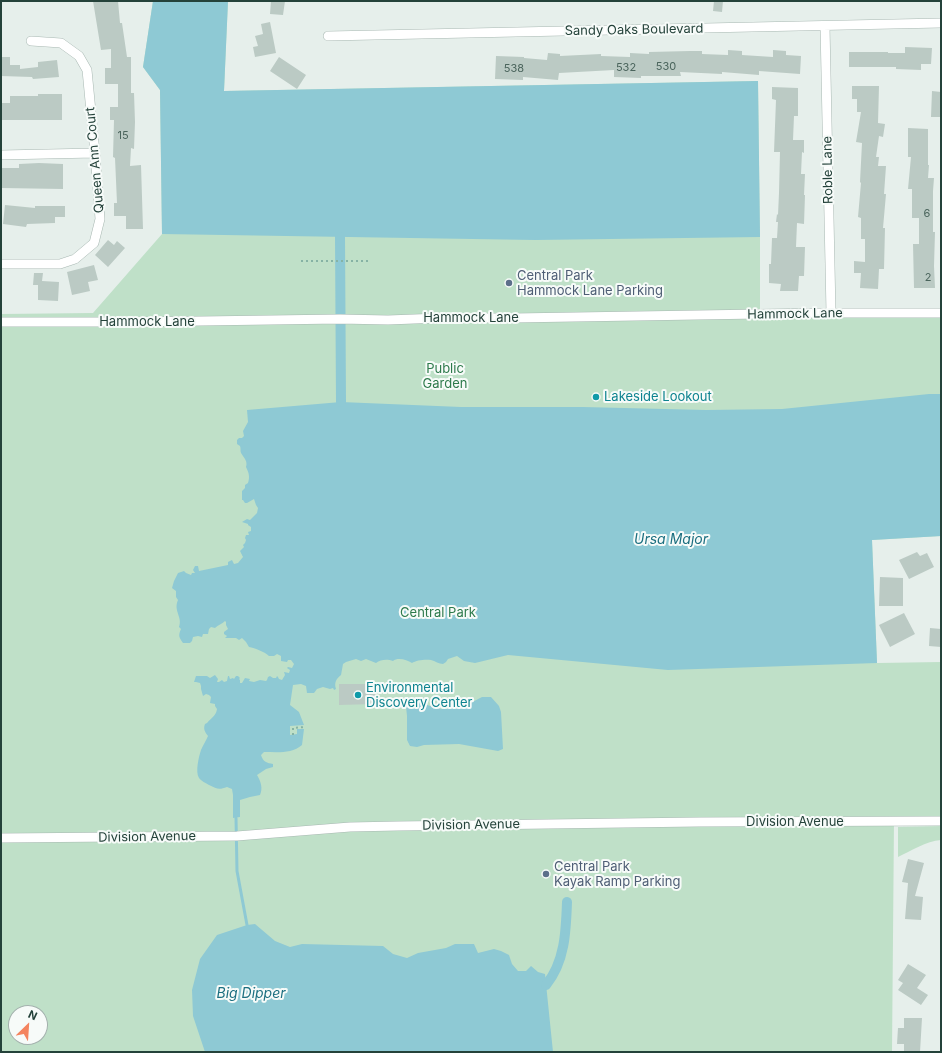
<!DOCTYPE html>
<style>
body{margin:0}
#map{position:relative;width:942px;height:1053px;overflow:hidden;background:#e6efeb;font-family:Inter,sans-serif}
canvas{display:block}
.frame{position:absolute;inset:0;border:2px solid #24423a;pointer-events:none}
.north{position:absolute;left:8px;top:1005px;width:40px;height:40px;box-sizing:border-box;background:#f7fbf9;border:1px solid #a3b1ad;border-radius:50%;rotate:25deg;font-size:11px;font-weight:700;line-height:16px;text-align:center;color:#24423a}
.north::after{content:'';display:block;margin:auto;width:14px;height:18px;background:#f4845f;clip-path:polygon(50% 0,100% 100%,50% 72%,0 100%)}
</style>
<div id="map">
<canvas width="942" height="1053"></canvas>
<div class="frame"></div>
<div class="north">N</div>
</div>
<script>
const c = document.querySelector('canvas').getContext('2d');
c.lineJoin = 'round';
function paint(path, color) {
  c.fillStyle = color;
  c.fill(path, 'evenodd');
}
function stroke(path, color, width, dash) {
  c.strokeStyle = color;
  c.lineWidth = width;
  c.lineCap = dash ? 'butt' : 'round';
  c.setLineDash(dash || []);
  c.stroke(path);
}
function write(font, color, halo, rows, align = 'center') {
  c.font = font + ' Inter,sans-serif';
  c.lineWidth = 4;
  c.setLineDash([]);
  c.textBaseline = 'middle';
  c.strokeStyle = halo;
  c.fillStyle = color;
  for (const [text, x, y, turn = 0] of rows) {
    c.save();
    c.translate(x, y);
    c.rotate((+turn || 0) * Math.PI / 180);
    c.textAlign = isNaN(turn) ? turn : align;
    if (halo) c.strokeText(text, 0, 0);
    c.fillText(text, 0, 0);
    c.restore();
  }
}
const green = new Path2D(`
 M153 1H228L224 91 758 81 760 237V314L941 313V536L872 540 877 663 941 662V821H894L892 1052H1V314L93 313 162 234 160 90 143 67ZM16 1013H40V1037H16Z
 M941 826V840C926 841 911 851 898 857V827Z`);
const water = new Path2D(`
 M153 1H228L224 91 758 81 760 237 535 240 162 234 160 90 143 67Z
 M929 394H941V536L872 540 877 663 668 670 508 655 475 663 464 661 457 656 448 659 446 662 443 664C439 664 435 661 431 660 426 659 416 660 412 663 407 660 398 657 393 661 388 659 381 659 376 663L366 659 361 661 356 659 346 662 343 664 341 675C336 679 334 683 336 689L334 690 333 688 330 689 323 687 317 689 314 693H307L306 686 301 684 293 685 290 705 299 712 304 725 290 726V735L297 734V729H304L302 745C292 754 277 752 264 752L261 755C263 762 267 763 273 764V767L266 769 257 775C261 782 263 788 260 795L250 797 240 800V817L233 818V795L232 789 227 787C219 790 217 789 209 785 206 783 201 781 199 778 195 772 199 756 201 750 203 745 206 741 208 736 205 732 203 729 205 724L207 723C211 718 216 716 217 709L215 706V704L210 703 211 697 209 695 206 694 203 696 201 689V686L200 683 196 682H194L196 676H207L210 678 215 675 218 679 217 682H219L222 680 224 682 227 681 228 676H229L230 679 233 678 234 679 236 676H238L240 678 239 679 240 680V683H242L245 678 250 679 249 681 254 682 260 680 266 681 267 680 268 677 270 676 273 678H276L277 676 278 677 279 679 282 680 285 675 284 672 289 673 290 670 287 668 288 667 292 668 294 664 291 660H288L287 662 281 661V656L277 654 274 656H269C265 652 255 648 249 647L246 642 242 638 239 640 236 638H225L227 636 224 634V632L228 629 226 625V622L225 621C222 624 218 625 215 628L211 627 209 629 208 634H203L202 637 198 636 193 637 192 641 190 643H183C179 637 178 636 181 629L179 627C183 617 173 611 178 600L176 597V591L172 588 174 581 178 573 184 571 186 573 191 575 192 573H195L193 570 195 566H198L199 571 228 565V562L232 560 234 564 238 563 243 557 240 551 244 547 243 545 245 543 246 540 245 538 246 535H249L248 532 251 531V527L248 525V524L242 522 247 519 250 520 257 513 258 508 256 505 254 499 247 503H245L243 500H242V491L245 488V485L248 483C250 477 249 473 246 467 248 461 244 458 241 453 240 451 241 448 240 446L237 444V440L239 438H242L244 436 243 431 248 422 247 410 341 402 461 407H583L706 410 782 409Z
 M405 697H408L427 705 441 709 461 708 482 697H491L499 706 501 712 503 749 498 751 459 744 424 745 417 747 410 746 407 740V716Z
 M255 924 275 941 290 947 302 944 383 946 393 954 407 958 418 953 446 948 455 944H474L478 953 494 949 501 951 509 955 512 964 518 971H526L531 966 538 972 545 974 553 1052H205L193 1016 192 990 200 959 217 935 247 925Z`);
const stream = new Path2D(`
 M236 818 237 871 247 925`);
const canal = new Path2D(`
 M340 237 341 402
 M546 985C565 962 566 931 567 902`);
const building = new Path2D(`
 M93 1H118L120 23H122L127 57H131V93H134L135 122 134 149 131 148 130 166 141 165 143 229H126V216H114V203H117L115 158 113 157 114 120H110V107H118V84H105V68H111V49L101 50Z
 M271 1H285L283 15 270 14Z
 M714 1H723L722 12 713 11Z
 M270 22 276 53 255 57 253 47 258 46 255 36 263 34 261 24Z
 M905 47 932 48 931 64H921V70L896 69V67H849V52H888V53H905Z
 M728 50 742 51V55L773 57V50L786 51V55L801 56 800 74 759 71V75L722 72V74L680 72 681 76H641V78L614 77V70L559 73 558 80 523 77V80L495 79 496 56 524 57V58L547 60 548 53 560 54V56L601 54V56L630 57V53L649 54V52L690 51H702V54L728 55Z
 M1 57H10V65H20V69L38 67V62L57 60 59 77 33 79 32 77 1 76Z
 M279 57 306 75 297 89 270 71Z
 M852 86H879L878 123 885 124 883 137 879 136 876 157H879L878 166H886L884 194H886L883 228H885L884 269H879L878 289 860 288 861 273H854V261L865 262V239H861V218L858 217 861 183 860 182 862 143 856 142 861 112H857V99H852Z
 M772 87 798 88V116H794L793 140H804V153L802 152 801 174H805L804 195H805L804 224 797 223 796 247H805L804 276H799L798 291H780L781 284 769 283V264H771L772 238H777L778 222H776L777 214 778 215 779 193 780 152H774L776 100 772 99Z
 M932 91 941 92V117H931Z
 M38 94H62V120H1V103H10V96H38Z
 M908 128 928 129V165H929L928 178H934L933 191V232H935L934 266 935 288H914L913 244H919V218H912V189H908L911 157H908Z
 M39 163 63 164V189L2 188V168H19V164Z
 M5 205 35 208V206H65V217H55V223L27 224 26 227 3 224Z
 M108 240 114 245 117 241 125 248 108 267 95 255Z
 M94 265 98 280 88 282 90 291 72 295 67 272Z
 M34 273H43L42 281 59 282 58 301 38 300V285H33Z
 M917 552 920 556 927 553 934 567 909 579 899 560Z
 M880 577 903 578V606H879Z
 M904 613 915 634 890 647 879 625Z
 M930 628 941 629V647L929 646Z
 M339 684H375V704L339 705Z
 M908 859 924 863 915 896 923 897 921 920 905 919 908 883 902 882Z
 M908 964 926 975 917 988 928 995 921 1005 898 990 903 983 898 980Z
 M904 1018H922L920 1052H904V1044H897L898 1028H904Z`);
const path = new Path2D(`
 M301 261H368
 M293 735V728L305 727`);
const minor = new Path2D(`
 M825 26 831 313
 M328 36 941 23
 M1 155 95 153
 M1 264H60L75 259 94 243 100 219 95 153 87 70 79 56 61 43 31 41
 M1 322H132L340 319 388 320 440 318H514L821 313H941
 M1 838 237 836 350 827 398 826 699 822 941 821`);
const markers = [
 [509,283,4,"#5c6f8a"],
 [596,397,4,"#0f9aa8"],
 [358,695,4,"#0f9aa8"],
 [546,874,4,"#5c6f8a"]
];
const numberNames = [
 ["530",666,67],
 ["532",626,68],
 ["538",514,69],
 ["15",123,136],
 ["6",927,214],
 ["2",928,278]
];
const streetNames = [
 ["Sandy Oaks Boulevard",634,30,-1],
 ["Queen Ann Court",95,160,-95],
 ["Roble Lane",828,170,-91],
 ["Hammock Lane",795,314,-1],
 ["Hammock Lane",471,318],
 ["Hammock Lane",147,322],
 ["Division Avenue",795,822],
 ["Division Avenue",471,825,-1],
 ["Division Avenue",147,837,-1]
];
const serviceNames = [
 ["Central Park",517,276],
 ["Hammock Lane Parking",517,291],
 ["Central Park",554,867],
 ["Kayak Ramp Parking",554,882]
];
const parkNames = [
 ["Public",445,369],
 ["Garden",445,384],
 ["Central Park",438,613]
];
const cultureNames = [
 ["Lakeside Lookout",604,397],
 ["Environmental",366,688],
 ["Discovery Center",366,703]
];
const waterNames = [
 ["Ursa Major",671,540],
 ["Big Dipper",251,994]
];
paint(green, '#bfe0c8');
paint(water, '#8ec9d4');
stroke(stream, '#8ec9d4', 3);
stroke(canal, '#8ec9d4', 10);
paint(building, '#bbcac4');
stroke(minor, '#a8b8b2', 10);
stroke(path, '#86b3a5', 2, [2, 3]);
stroke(minor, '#fff', 9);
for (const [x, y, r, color] of markers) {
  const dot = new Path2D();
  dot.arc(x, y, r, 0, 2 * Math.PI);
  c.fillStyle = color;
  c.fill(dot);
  stroke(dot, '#f7fbf9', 1.5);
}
write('11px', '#4a645c', null, numberNames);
write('13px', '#24423a', '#f7fbf9', streetNames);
write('13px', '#4e5e75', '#f7fbf9', serviceNames, 'left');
write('13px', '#2d7a4b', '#f7fbf9', parkNames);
write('13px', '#0d838f', '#f7fbf9', cultureNames, 'left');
write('italic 14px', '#1c6f80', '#f7fbf9', waterNames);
</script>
